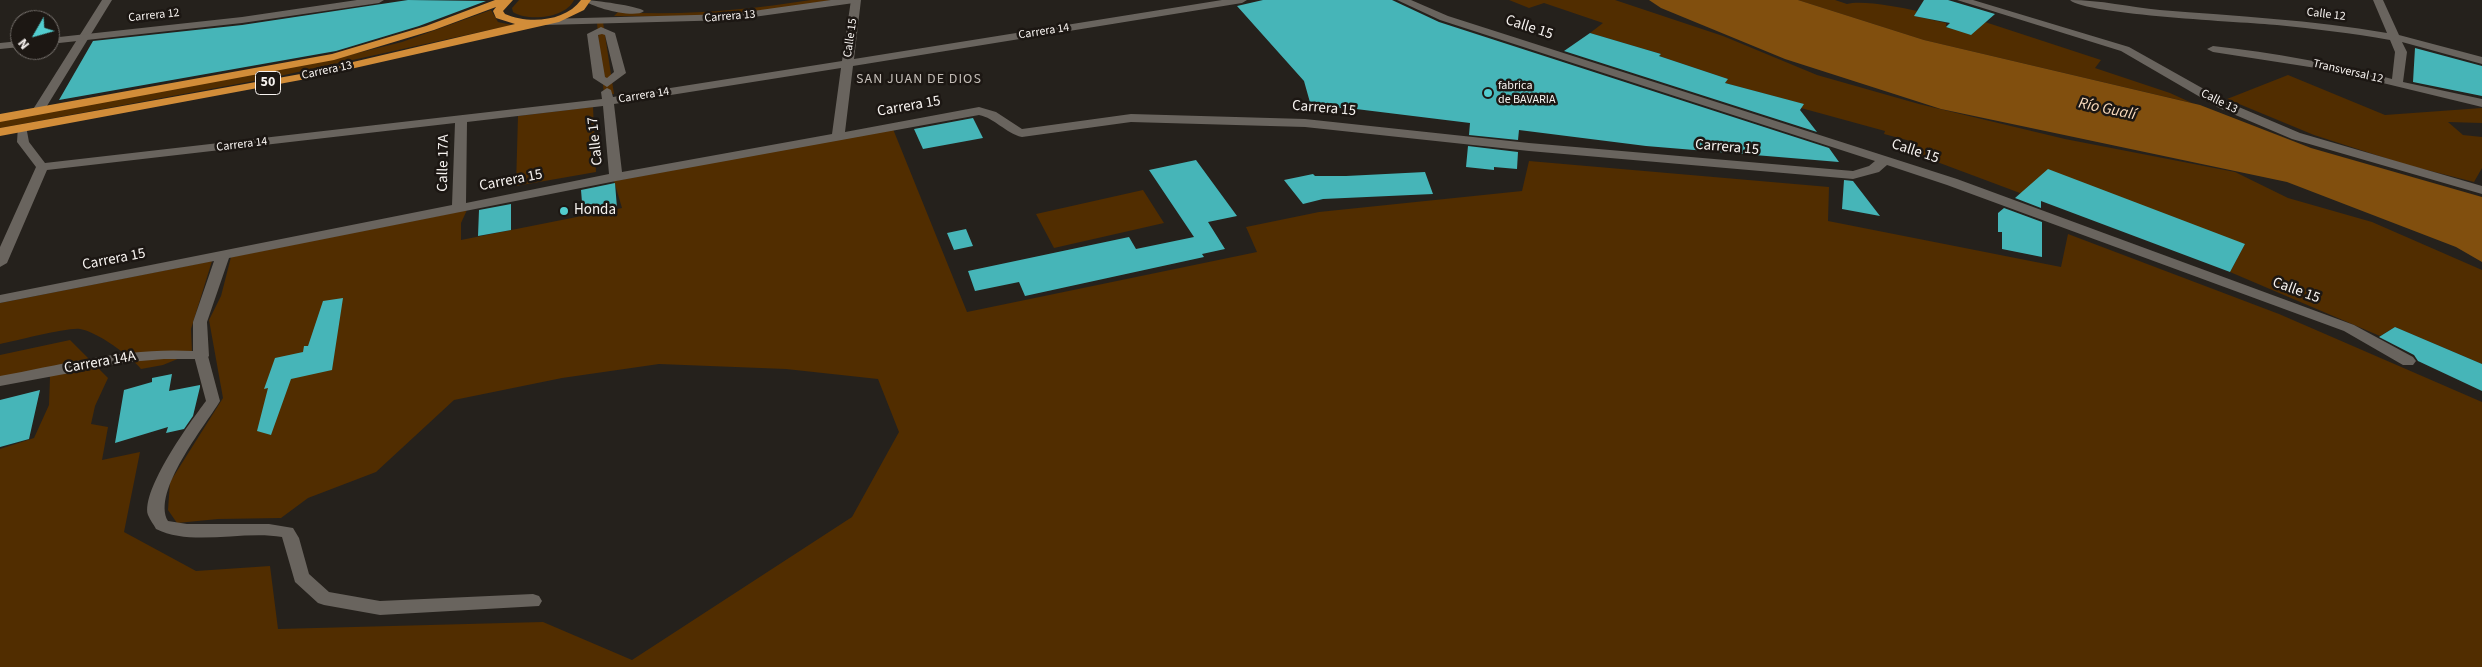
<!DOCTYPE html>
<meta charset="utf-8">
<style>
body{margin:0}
#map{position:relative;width:2482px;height:667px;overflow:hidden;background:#25211c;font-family:"Source Sans 3",sans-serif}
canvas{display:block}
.north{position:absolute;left:10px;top:10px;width:50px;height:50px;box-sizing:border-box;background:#1c1713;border:1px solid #746f6b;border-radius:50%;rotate:232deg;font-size:14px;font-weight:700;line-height:20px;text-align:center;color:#f7f3f0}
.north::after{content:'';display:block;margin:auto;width:18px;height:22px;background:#52cdcf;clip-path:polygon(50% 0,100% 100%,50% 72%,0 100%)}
</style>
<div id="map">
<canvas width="2482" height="667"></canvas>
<div class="north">N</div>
</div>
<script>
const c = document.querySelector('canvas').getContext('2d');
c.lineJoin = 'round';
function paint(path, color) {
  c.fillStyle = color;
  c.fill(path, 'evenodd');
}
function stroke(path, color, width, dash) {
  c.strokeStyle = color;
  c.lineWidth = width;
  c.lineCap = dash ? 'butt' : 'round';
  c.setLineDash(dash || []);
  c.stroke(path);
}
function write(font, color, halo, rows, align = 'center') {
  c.font = font + ' "Source Sans 3",sans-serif';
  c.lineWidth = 5;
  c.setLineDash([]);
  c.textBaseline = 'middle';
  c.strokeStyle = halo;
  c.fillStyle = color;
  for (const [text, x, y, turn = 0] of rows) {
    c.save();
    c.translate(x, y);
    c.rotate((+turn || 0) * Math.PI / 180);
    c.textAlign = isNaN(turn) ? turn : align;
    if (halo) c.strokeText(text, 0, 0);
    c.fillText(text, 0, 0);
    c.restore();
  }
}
const green = new Path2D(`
 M519 0H574C566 18 528 22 513 12L512 8Z
 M811 0H833L759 12 695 17 614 16 618 12C683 16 746 10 811 0Z
 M1509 0H1615L1723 36 1817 75 1919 104 2065 139 2235 172 2288 198 2372 222 2482 270V364L2395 327 2380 336 2230 272 2245 244 2020 193 1913 153 1918 143 1884 134 1885 131 1801 108 1803 104 1725 83 1728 79 1659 56 1661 54 1590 33 1603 23 1544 3 1529 8Z
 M1798 0H1835L1847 4C1862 0 1899 7 1917 11L1915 16 1946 23V27L1985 22 2101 60 2095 68 2170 93 2192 103 1924 40Z
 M491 10 498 22 512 25 275 77 0 128V121L329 60 402 42Z
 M603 22 614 94 604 95 597 23Z
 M2288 75 2385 115 2482 108V123L2448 122 2463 135 2482 137V168L2474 182 2407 165 2314 135 2227 99Z
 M593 107 596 172 516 186 518 116Z
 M893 129 967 312 1257 252 1246 227 1319 212 1522 191 1529 161 1829 187 1828 221 2061 267 2068 234 2279 314 2482 402V667H0V449L34 438 49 405 50 377 29 375 0 379V355L70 340 108 378 95 406 91 424 108 427 102 460 140 452 124 532 196 571 270 566 278 629 543 622 632 660 852 517 899 432 878 379 786 369 659 364 562 378 454 400 376 472 308 498 281 518 218 519 177 523 168 510 170 482 223 398 209 320 221 296 231 257 467 210 461 223V240L622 208 614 181Z
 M1143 190 1164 223 1054 248 1036 214Z
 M212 261 191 329 192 353 163 365 141 369C132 357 96 331 80 329 69 327 15 341 0 344V303Z`);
const water = new Path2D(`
 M1649 0H1798L1924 40 2200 105 2311 148 2482 197V262L2456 247 2287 182 1941 109 1785 59 1661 8Z`);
const building = new Path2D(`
 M408 0 486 1 419 26 336 51 59 100 93 41 242 25Z
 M1263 0H1392L1439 22 1829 148 1839 162 1646 146 1519 130 1518 140 1469 135 1470 123 1356 109 1311 106 1304 81 1237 6Z
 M1924 0H1948L1995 14 1971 35 1946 27 1950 23 1914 16Z
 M1590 33 1661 54 1659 56 1728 79 1725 83 1804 104 1800 110 1817 132 1564 51Z
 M2415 48 2482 66V96L2413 82Z
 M973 118 983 138 923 149 914 129Z
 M1468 146 1518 152 1517 169 1494 167V170L1466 167Z
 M1196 160 1237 216 1208 222 1225 249 1202 254 1204 257 1025 296 1019 282 975 291 968 271 1129 237 1136 249 1194 237 1149 170Z
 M2048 169 2245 244 2230 272 2041 201V208L2015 198Z
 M1425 172 1433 194 1323 199 1303 204 1284 180 1313 174 1315 176H1346Z
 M1844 180 1853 181 1880 216 1842 209Z
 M615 183 617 208 583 215 581 190Z
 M511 204V230L478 236 479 210Z
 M2004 208 2042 222V257L2002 249V232H1998V213Z
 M966 229 973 246 954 250 947 233Z
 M343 298 332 370 291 379 271 435 257 431 268 388 264 389 275 358 303 352 304 346H308L323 301Z
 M2395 327 2482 364V391L2418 361 2414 355 2379 337Z
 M172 374 169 391 200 385V387L193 416 184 429 166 433 168 427 115 443 124 390 152 382V378Z
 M40 390 29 439 0 447V400Z`);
const service = new Path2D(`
 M201 351 208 356 220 401C205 426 151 492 168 521L187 524H269L293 528 299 538 309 574 329 592 380 601 533 594 539 596 542 601 539 606 380 615 324 605 318 603 295 582 282 537C243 530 192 547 156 529 154 525 150 520 148 515 141 490 190 422 206 401L194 356Z`);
const minor = new Path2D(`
 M102 0H112L42 114H34L32 111Z
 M851 0H861L854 59 1222 0H1247L1242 3 853 66 845 132 979 107 996 112 1022 129 1131 114 1305 119 1529 143 1853 171 1869 166 1875 161 1440 20 1397 0H1411L1448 16 1957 179 2354 325 2413 357 2416 361 2413 365H2403L2344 331 1947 185 1887 165 1879 172 1853 179 1529 151 1305 127 1131 122 1022 137C1005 133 995 118 979 115L616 181 229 258 207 322 209 356 206 359H164L129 362 0 386V376C64 364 128 347 193 351V322L214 261 0 303V295L452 205 455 123 47 170 7 263 0 267V247L36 167 17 142 18 126H26L29 142 45 163 602 99 601 92 607 88 611 90 613 97 842 61ZM841 68 832 134 622 172 614 104ZM603 106 609 174 466 203 467 122Z
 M1957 0H1973L2129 47 2227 102 2300 133 2482 186V194L2292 139 2219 108 2121 51Z
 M2070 0C2100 0 2130 7 2160 10 2236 16 2312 20 2387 33L2373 0H2383L2399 35 2482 57V64L2402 42 2407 52 2403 82 2482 99V107L2329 70 2213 52 2207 49 2213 46C2274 53 2333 63 2392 79L2395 52 2390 40C2352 33 2315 29 2277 25 2245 22 2086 15 2070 0Z
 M601 27 615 33 626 73 607 87 593 78 587 34ZM602 34 605 35 614 72 607 78 605 77 598 35Z`);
const tertiary = new Path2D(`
 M357 0H384L379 3 242 23 50 44V38L242 17Z
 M584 0C593 0 639 6 644 11 636 19 592 8 584 0Z
 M831 0H859L854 3 732 20 545 25 540 22 545 19 732 14Z
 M20 41V47L0 49V43Z`);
const trunk = new Path2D(`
 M495 0H513L503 11 505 14C528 24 565 22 581 0H591L584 10 559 22 306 79 0 136V128L306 73 515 24 496 18 493 11 496 7 434 30 334 60 0 122V114L332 54 426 26Z`);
const markers = [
 [1488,93,5,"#52cdcf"],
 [564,211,5,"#52cdcf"]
];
const farStreetnames = [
 ["Calle 12",2326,15,7],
 ["Carrera 12",154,16,-6],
 ["Carrera 13",730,17,-5],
 ["Carrera 14",1044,32,-9],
 ["Calle 15",851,38,-82],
 ["Carrera 13",327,71,-12],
 ["Transversal 12",2348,72,13],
 ["Carrera 14",644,96,-9],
 ["Calle 13",2219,102,27],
 ["Carrera 14",242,145,-7]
];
const farPoinames = [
 ["fabrica",1498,86],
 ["de BAVARIA",1498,100]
];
const farNeighbourhoodnames = [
 ["SAN JUAN DE DIOS",919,80]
];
const shields = [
 [268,83,25]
];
const shieldNames = [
 ["50",268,83]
];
const streetNames = [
 ["Calle 15",1529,28,18],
 ["Carrera 15",909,107,-10],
 ["Carrera 15",1324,109,5],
 ["Calle 17",596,141,-96],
 ["Carrera 15",1727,148,5],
 ["Calle 15",1915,152,18],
 ["Calle 17A",444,163,-89],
 ["Carrera 15",511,181,-11],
 ["Carrera 15",114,260,-11],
 ["Calle 15",2296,291,20],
 ["Carrera 14A",100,363,-10]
];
const poiNames = [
 ["Honda",574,211]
];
const waterNames = [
 ["Río Gualí",2107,110,12]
];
paint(green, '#512d00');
paint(water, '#814f0e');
paint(building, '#46b5b8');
paint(service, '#69645e');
paint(minor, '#69645e');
paint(tertiary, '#69645e');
paint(trunk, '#d28d39');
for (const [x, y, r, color] of markers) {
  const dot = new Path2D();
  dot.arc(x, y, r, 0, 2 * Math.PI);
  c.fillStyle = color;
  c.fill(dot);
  stroke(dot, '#1c1713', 2);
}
write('12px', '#f7f3f0', '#1c1713', farStreetnames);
write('12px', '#f7f3f0', '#1c1713', farPoinames, 'left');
c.letterSpacing = '1px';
write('14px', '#c3bdb7', '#1c1713', farNeighbourhoodnames);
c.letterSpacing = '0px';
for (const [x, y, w] of shields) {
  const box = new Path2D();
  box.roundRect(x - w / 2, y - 11.5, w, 23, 4);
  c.fillStyle = '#1c1713';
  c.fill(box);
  stroke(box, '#f7f3f0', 1);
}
write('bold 14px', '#f7f3f0', null, shieldNames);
write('15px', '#f7f3f0', '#1c1713', streetNames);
write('15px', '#f7f3f0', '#1c1713', poiNames, 'left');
write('italic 16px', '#fbdcbe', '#1c1713', waterNames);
</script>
